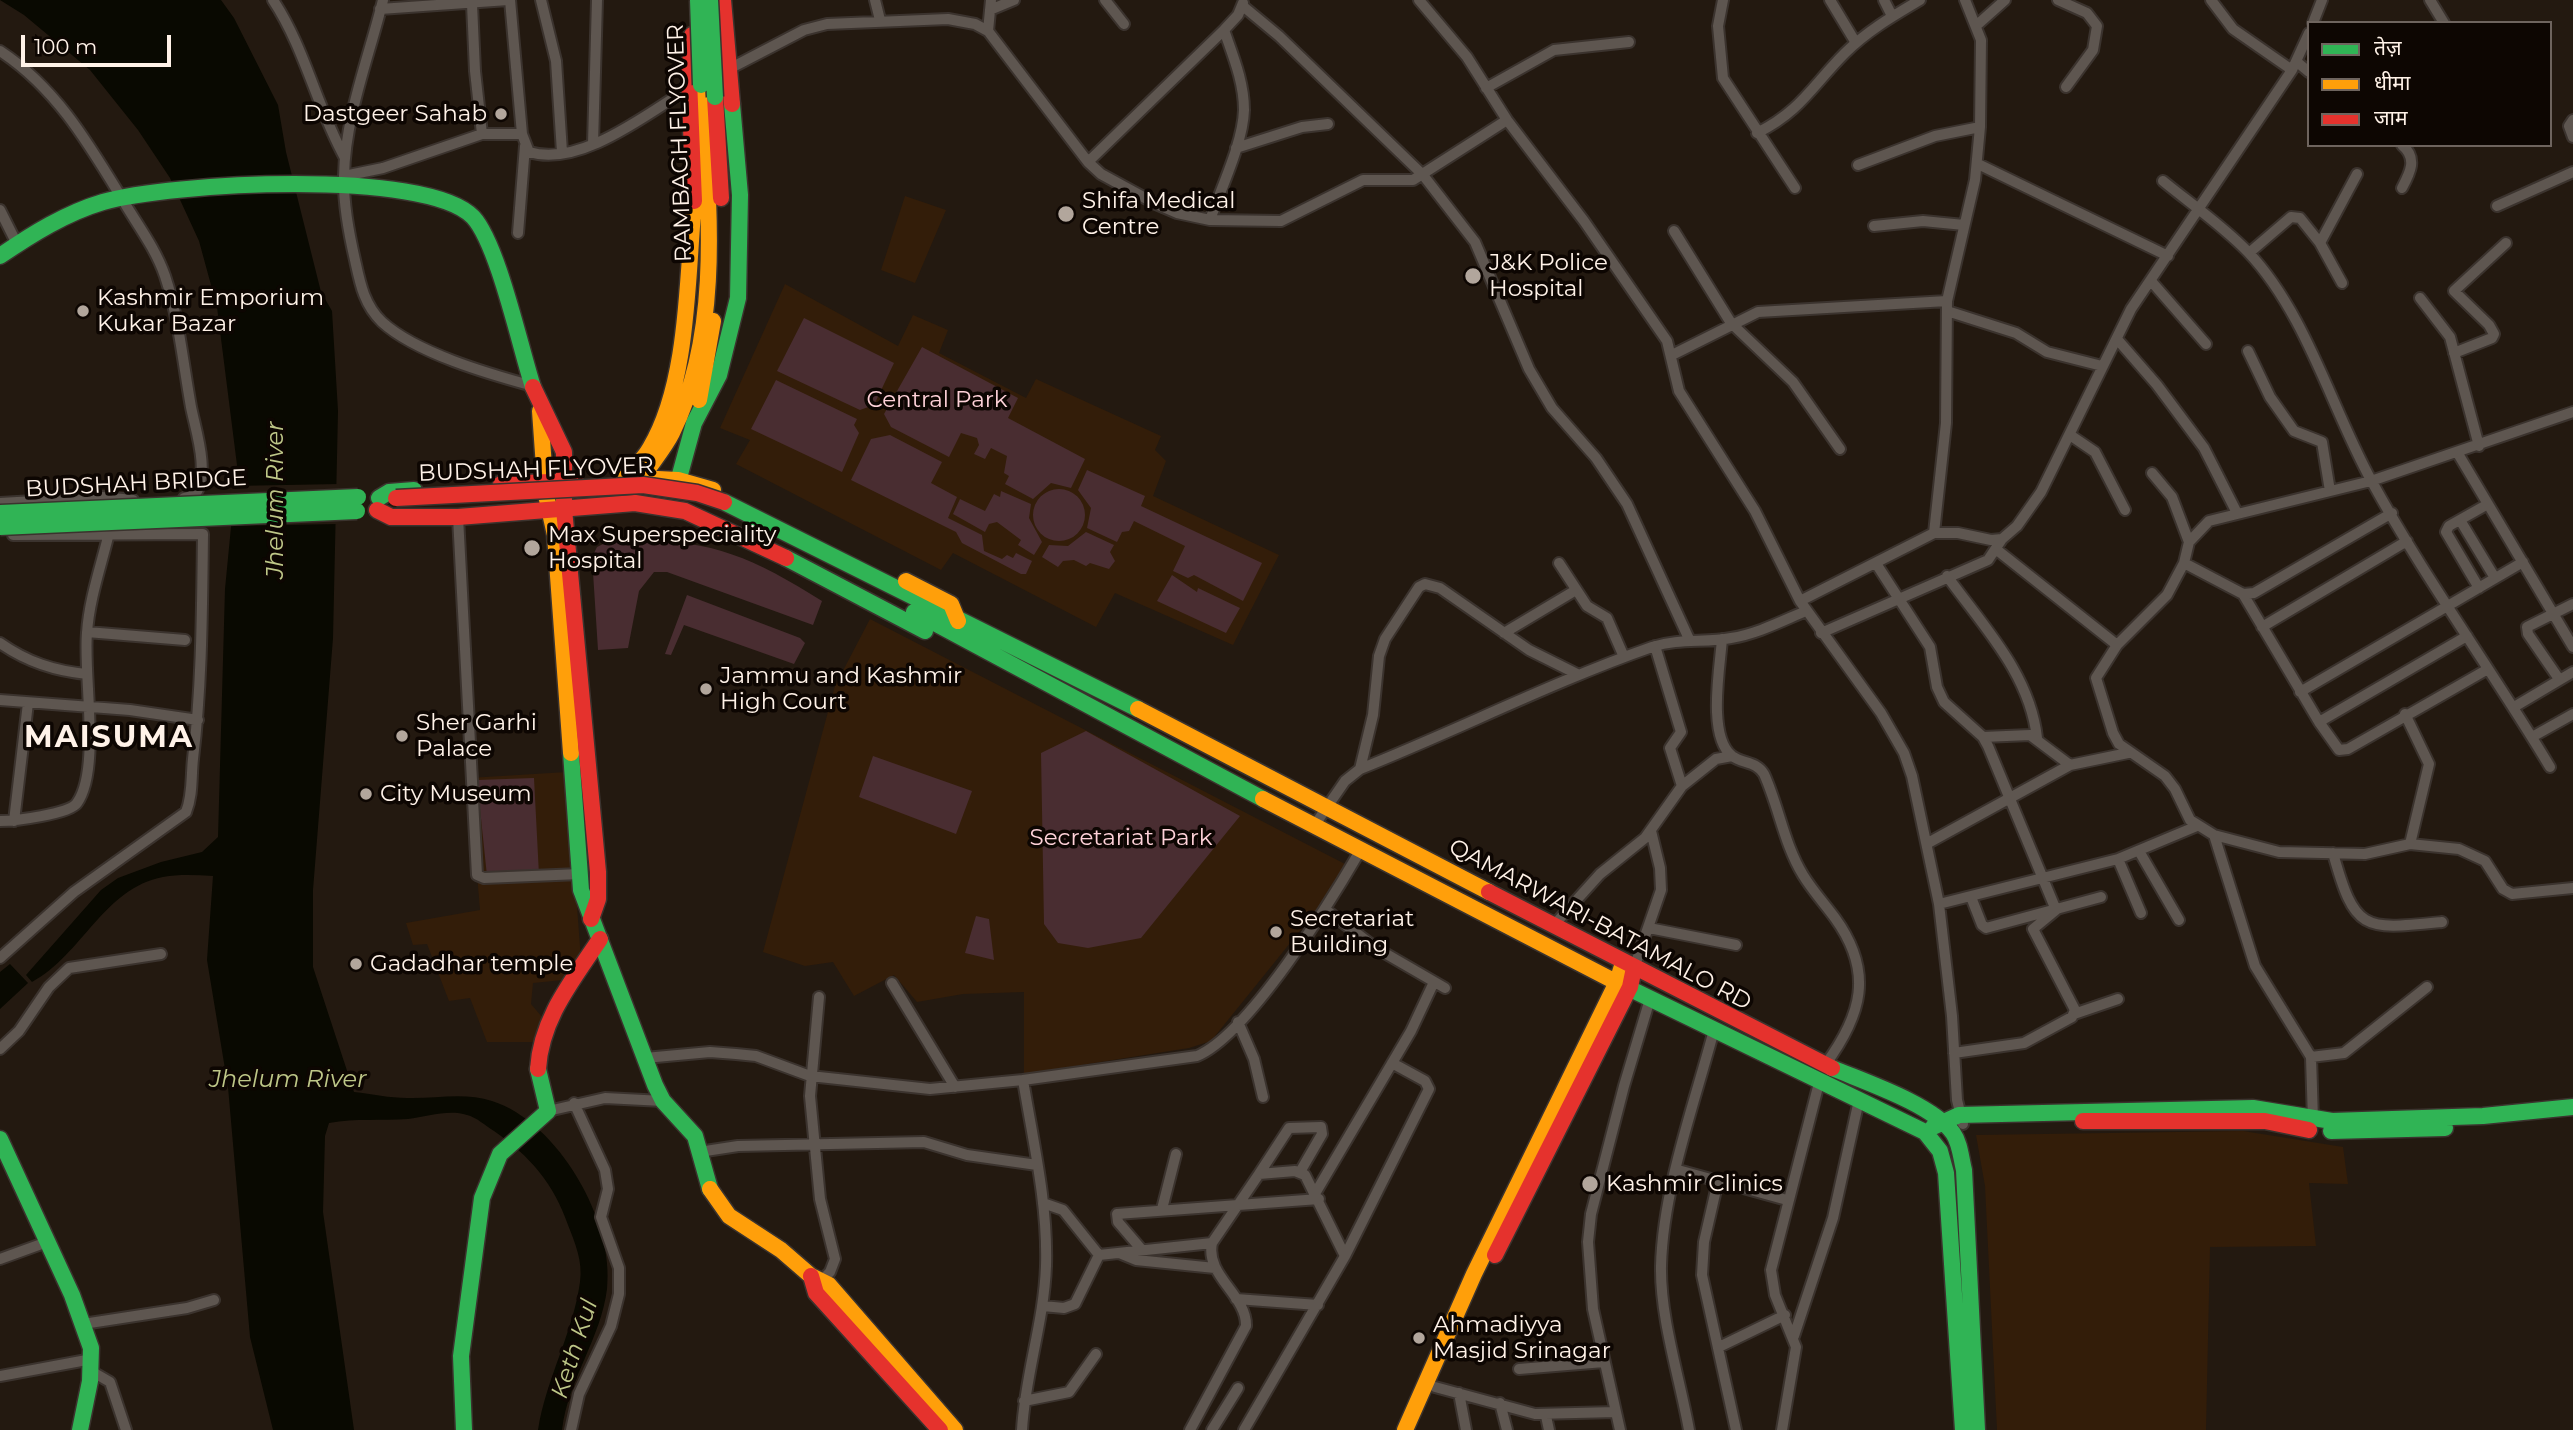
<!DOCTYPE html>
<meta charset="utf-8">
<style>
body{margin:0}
#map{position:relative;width:2573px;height:1430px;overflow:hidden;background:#231910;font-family:Montserrat,"Noto Sans Devanagari",sans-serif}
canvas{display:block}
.legend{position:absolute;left:2307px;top:21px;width:245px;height:126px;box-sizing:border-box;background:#0d0602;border:2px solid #6e645e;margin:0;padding:9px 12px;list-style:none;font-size:21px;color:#fff2e8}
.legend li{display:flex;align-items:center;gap:14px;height:35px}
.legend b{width:35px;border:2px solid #6e645e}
.scale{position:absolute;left:21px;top:35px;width:150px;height:32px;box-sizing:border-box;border:4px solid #fff2e8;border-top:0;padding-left:9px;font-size:21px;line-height:24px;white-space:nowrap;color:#fff2e8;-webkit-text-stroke:5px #0d0602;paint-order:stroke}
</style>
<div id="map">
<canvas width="2573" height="1430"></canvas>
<ul class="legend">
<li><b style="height:9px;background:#30b455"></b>तेज़</li>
<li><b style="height:9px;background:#ff9f0a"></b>धीमा</li>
<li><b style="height:9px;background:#e5322d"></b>जाम</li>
</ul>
<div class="scale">100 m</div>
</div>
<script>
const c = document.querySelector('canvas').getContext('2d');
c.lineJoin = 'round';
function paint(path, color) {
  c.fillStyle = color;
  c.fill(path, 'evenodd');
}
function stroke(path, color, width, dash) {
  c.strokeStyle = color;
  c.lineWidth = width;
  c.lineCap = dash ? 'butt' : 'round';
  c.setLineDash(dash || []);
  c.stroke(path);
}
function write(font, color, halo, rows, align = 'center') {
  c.font = font + ' Montserrat,sans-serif';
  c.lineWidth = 7;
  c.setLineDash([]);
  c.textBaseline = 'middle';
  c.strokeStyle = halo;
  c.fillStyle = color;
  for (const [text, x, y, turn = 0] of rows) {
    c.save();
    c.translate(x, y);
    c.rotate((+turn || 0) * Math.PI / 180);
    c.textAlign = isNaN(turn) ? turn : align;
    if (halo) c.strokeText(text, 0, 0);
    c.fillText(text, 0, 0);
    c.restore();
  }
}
const built = new Path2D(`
 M905 196 946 210 915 283 881 270Z
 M785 284 898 346 913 315 948 330 939 353 1026 398 1036 379 1161 436 1155 450 1166 461 1153 496 1279 555 1233 645 1115 593 1096 627 953 553 941 570 736 464 750 440 720 428Z
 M870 619 1345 864V875L1211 1041 1189 1048 1024 1074V992L963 994 917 1002 894 975 854 996 833 962 805 966 763 952 835 686Z
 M567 772 581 960 563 980 533 983 531 1004 542 1017 536 1042H487L470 998 449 1001 427 944 413 945 406 923 480 910 469 778Z
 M2243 1131 2343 1147 2348 1184 2309 1183 2316 1246 2210 1247 2206 1430H1997L1985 1186 1976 1135Z`);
const green = new Path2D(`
 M804 318 894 363 874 405 860 410 777 371Z
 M922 347 1018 398 1008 418 1085 459 1071 488 1051 483 1033 499 1005 484 1009 476 1004 473 1007 456 991 448 985 459 974 454 979 445 977 438 961 433 949 457 891 427 884 414Z
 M776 380 857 419 854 425 859 433 842 472 751 429Z
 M890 435 942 462 931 483 957 497 948 518 982 535 984 551 1002 559 1007 555 1013 558 1016 553 1032 561 1026 574H1021L962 543 956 532 851 480 871 439Z
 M1087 470 1145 496 1141 506 1262 563 1243 601 1194 575 1188 578 1173 571 1185 546 1134 521 1129 531 1122 532 1117 542 1087 528 1091 508 1078 490Z
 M1033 515a26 26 0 1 1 52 0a26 26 0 1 1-52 0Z
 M1001 491 1031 504 1029 518 1042 542 1034 555 1018 545 1021 540 997 522 989 524 985 532 953 514 960 499 985 511 994 494 1000 497Z
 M1086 532 1114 545 1110 552 1115 561 1109 569 1090 563 1086 566 1074 560 1063 561 1058 567 1042 557 1049 545 1068 546Z
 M609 541C701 536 745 552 822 601L813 625 667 572H654L639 591 628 648 598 650 592 557 597 547Z
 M1172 575 1197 592 1198 588 1240 608 1226 633 1157 601Z
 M687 595 800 638 805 643 794 664 684 625 671 655 665 654Z
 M1086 731 1240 816 1141 938 1088 948 1058 943 1044 924 1041 753Z
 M873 756 972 791 956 834 859 797Z
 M534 778 539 875 487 876 477 780Z
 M976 916 989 919 994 960 965 953Z`);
const water = new Path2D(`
 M0 0H221L234 18 278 105 286 152 321 292 332 311 338 411 333 638 313 890V967L354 1092C372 1094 390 1098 407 1098 434 1099 465 1092 492 1101 558 1122 615 1221 607 1289 601 1338 568 1380 562 1430H538C546 1379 573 1333 580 1282 583 1261 575 1243 568 1225 554 1184 530 1156 494 1131 486 1126 476 1117 467 1115 448 1109 427 1117 408 1119 381 1121 356 1118 329 1123L325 1136 323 1212 354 1430H273L250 1337 228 1087 207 960 213 876C196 875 179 874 163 877 104 888 82 955 32 982L26 975 101 890 118 878 161 862 202 852 218 837 225 589 237 465 217 307 199 241 170 178 138 130 90 70 24 15Z
 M10 964 28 983 0 1009V972Z`);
const pier = new Path2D(`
 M340 484 339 524 227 526 231 486Z`);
const street = new Path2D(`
 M273 0C305 48 317 108 345 158
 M383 0C369 57 345 117 344 176 343 203 349 234 355 260 360 283 364 305 382 322 416 353 489 374 533 386
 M510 0 522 134 529 152C581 168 649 112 691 87
 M541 0 556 61 562 152
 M875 0 880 20
 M991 0 988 31 1088 162 1101 174 1156 204 1177 213 1210 220 1281 221 1363 180H1413L1507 120
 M1105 0 1124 24
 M1419 0 1467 57 1507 120 1584 221 1667 341 1679 391 1755 511 1800 601 1881 713 1904 753 1912 776 1939 904 1952 1016 1957 1100 1963 1124
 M1723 0 1718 26 1723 78 1795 188
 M1830 0 1856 43
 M1884 0 1892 16
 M2058 0 2087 13 2097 26 2093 50 2066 87
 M2211 0 2233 29 2292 70
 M2430 0 2444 23
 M472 4 475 71 482 134
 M1244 7 1279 36 1423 175 1475 242 1529 369 1552 408 1596 458 1627 504 1689 639
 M380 9 508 0
 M990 10 1014 0
 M2313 23 2322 0
 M1977 25 2005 0
 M0 51C55 87 87 141 121 197 136 223 155 247 165 276 179 318 183 363 191 407 196 432 210 472 195 495L184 498
 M2297 62 2309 72
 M727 70 804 30 827 24 948 19 975 24 988 31
 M1486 88 1554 50 1629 42
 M2573 120 2569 126 2573 137
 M1757 133C1801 111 1812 86 1845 53 1867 31 1893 16 1920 0
 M593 144 597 0
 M2402 145C2418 158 2410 173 2402 188
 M1236 148 1302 127 1328 124
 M1088 162 1224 30 1238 15 1243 3
 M1978 164 2168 256
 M1858 165 1935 136 1980 127
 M344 176 383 168 482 134H522
 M2163 181C2191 204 2223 226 2248 252 2306 313 2331 407 2371 480 2425 579 2492 670 2550 767
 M2497 206 2573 172
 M0 210 17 244
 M1210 220C1221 188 1243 143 1244 110 1244 82 1233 56 1224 30
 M1874 226 1923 221 1964 225
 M1674 231 1731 323 1793 382 1840 449
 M518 233 525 146
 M2320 243 2357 174
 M2249 253 2291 217 2300 218 2320 243 2342 283
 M2151 281 2206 344
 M2420 298 2450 337 2479 446
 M1947 311 2016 333 2047 352 2102 366
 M2117 339 2157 385 2204 448 2237 513
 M2248 351 2270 397 2294 431 2322 442 2330 491
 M2454 353 2492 338 2494 334 2489 325 2454 291 2506 243
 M1672 355 1758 312 1947 301
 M2573 412 2371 481 2209 521 2189 542 2184 563 2167 595 2117 645 2096 678 2113 733 2119 744 2165 776 2175 789 2190 820 2214 835 2279 852 2365 854 2410 844 2459 849 2485 861 2503 889 2512 894 2573 888
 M2070 435 2095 452 2125 510
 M2457 452 2573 647
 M2152 473 2172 497 2189 542
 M0 503 102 497 133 500
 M458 517 477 875 484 878 580 874
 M2460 520 2495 578
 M1934 533 1946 423 1947 301 1975 180 1980 127 1981 40 1965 0
 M1997 550 2117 645
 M1559 563 1587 606 1607 618 1624 657
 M2184 563 2243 594 2254 593 2392 513
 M1877 565 1930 647 1937 687 1944 702 1983 737 1988 746 2056 910 2033 929 2075 1010 2072 1017 2024 1043 1954 1053
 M1947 576C1983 626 2030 674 2037 738
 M2479 588 2446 532 2449 526 2488 504
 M2243 594 2319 722 2339 750 2348 749 2488 669
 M1800 601 1934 533H1958L1991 540 2002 539 2017 526 2041 492 2131 309 2292 70 2309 33
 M2262 627 2407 541
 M87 632 185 640
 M1504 633 1576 590
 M1821 633 1988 560 2002 539
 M1722 639C1720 667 1707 736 1732 756 1743 764 1756 761 1764 774 1779 807 1784 844 1803 875 1812 890 1824 903 1835 918 1874 972 1862 1015 1825 1065
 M0 643C27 662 54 671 87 674
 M2559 679 2528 634 2527 627 2573 604
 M2300 692 2523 562
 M0 700 130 710 198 720
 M2514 707 2573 672
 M2405 714 2429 764 2410 844
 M2319 722 2467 636
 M1983 737 2030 735 2070 765 2128 753
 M2532 737 2573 714
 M1360 769 1373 715 1379 656 1385 639 1419 587 1425 584 1440 588 1529 650 1577 674
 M1682 786 1716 759 1732 756
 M0 821C14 821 70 814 77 803 101 769 83 675 87 633 89 600 101 566 109 533
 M14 821 28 703
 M1314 826 1345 781 1360 769C1458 730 1552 682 1652 647 1679 638 1704 643 1731 638 1757 634 1782 621 1806 611
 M2214 835 2255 966 2311 1057 2313 1120
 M1928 843 2070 765
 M2139 851 2179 920
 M2333 853C2355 932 2363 930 2442 922
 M2118 859 2141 913
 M1971 897 1982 925 1986 928 2101 897
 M1939 904 2118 859 2197 826
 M1326 910 1376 948 1445 988
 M1554 925 1600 874 1645 838 1682 786 1670 748 1681 732 1655 646
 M1649 928 1736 945
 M0 958 74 892 186 812C193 795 191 776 193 759 202 684 202 609 203 534L13 535
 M1634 968 1661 890 1660 868 1651 831
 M892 983 955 1087
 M819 997 810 1096 820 1199 835 1259 830 1272 822 1280
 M2074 1014 2118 999
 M1238 1022 1254 1059 1263 1097
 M0 1049 19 1031 49 987 69 968 161 954
 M2311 1057 2344 1053 2427 987
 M645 1058 710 1052 736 1054 756 1056 810 1076 930 1089 1023 1080 1197 1056C1248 1035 1331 901 1360 851
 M548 1111 605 1098 663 1101
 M699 1152 738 1146 924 1142 967 1155 1037 1165
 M1678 1170 1787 1200
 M1259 1174 1289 1128 1321 1127 1322 1134 1300 1172
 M1718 1181 1704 1242 1702 1275 1736 1430
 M1316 1192 1411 1031 1434 982
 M1043 1203 1063 1210 1099 1255 1075 1304 1064 1308 1043 1306
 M1162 1209 1176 1154
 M1142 1250 1118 1222 1117 1214 1319 1199
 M1119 1253 1136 1260 1215 1268
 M1099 1255 1212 1243
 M0 1259 47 1242
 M1236 1299 1318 1305
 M83 1324 187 1308 214 1300
 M1794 1336 1833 1218 1859 1100
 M1719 1347 1785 1315
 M1519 1369 1604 1362
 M91 1371 110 1382 126 1430
 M0 1376 92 1359
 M1435 1387 1535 1414 1616 1412
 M1459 1393 1466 1430
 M1024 1401 1069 1392 1096 1354
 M1500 1403 1507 1430
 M1546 1416 1549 1430
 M571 1430 579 1394 611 1326 619 1294V1268L601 1217 608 1189 605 1170 574 1103
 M1022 1430C1025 1375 1044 1322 1046 1266 1048 1204 1033 1141 1023 1080
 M1190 1430 1246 1326C1247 1295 1205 1276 1212 1243L1259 1174 1295 1171 1305 1175 1345 1256
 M1212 1430 1238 1388
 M1244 1430 1345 1256 1429 1089 1425 1081 1392 1063
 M1620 1430 1593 1309 1588 1242 1591 1214 1624 1086 1650 999
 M1689 1430C1680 1379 1660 1318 1661 1266 1663 1189 1694 1105 1714 1030
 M1782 1430 1796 1347 1775 1295 1771 1270 1820 1079`);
const fast = new Path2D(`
 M0 256C32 234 66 213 103 202 168 183 426 168 473 217 498 244 520 347 533 387
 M676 489 694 423 719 375 738 298 740 195 732 104
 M379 498 389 492 414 490
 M724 502 1138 709
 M786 558 925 631
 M914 612 1263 799
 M571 753 581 890 655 1085 663 1101 695 1136 710 1189
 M1612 980 1925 1132 1940 1151 1946 1173 1963 1430
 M1832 1068C1865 1082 1932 1104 1953 1133 1960 1143 1961 1158 1964 1170L1977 1430
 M1933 1127 1959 1115 2253 1108 2332 1121 2483 1116 2573 1107
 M2331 1131 2445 1128
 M0 1139 72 1295 91 1348 90 1381 80 1430
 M464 1430 461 1356 482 1198 500 1154 548 1111 538 1069`);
const slow = new Path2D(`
 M699 400 713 321
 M540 411 546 495 555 535 571 753
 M645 473C654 460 665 447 672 433 724 328 708 198 701 85
 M626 477C634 468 644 459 650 448 689 383 687 276 694 201
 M637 478 678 480 713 490
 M906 581 951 604 958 621
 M1138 709 1489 892
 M1263 799 1612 980
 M710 1189 729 1216 781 1250 811 1276 829 1285 955 1430
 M1405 1430 1474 1274 1617 982 1623 963`);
const jam = new Path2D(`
 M723 0 732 104
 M692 35 689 80 694 201
 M715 97 721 198
 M533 387 564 452V509L598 872V899L591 919
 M501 484 575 481
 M377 510 391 517H458L635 503 685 511 786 558
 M1489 892 1832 1068
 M538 1069C541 1018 573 980 600 939
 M2083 1121H2265L2309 1130
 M1495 1255 1630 987 1634 968
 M811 1276 816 1293 940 1430`);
const fastBridge = new Path2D(`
 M698 0 701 85
 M710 0 715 97
 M0 513 358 497
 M0 527 357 511`);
const jamBridge = new Path2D(`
 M396 498 643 485 697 493 724 502`);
const markers = [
 [501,114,7,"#b2a69c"],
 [1066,214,9,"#b2a69c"],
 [1473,276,9,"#b2a69c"],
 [83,311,7,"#b2a69c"],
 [532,548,9,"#b2a69c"],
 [706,689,7,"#b2a69c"],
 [402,736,7,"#b2a69c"],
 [366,794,7,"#b2a69c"],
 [1276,932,7,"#b2a69c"],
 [356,964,7,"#b2a69c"],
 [1590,1184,9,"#b2a69c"],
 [1419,1338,7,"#b2a69c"]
];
const poiNames = [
 ["Dastgeer Sahab",487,114,"right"],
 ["Shifa Medical",1082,201],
 ["Centre",1082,227],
 ["J&K Police",1489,263],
 ["Hospital",1489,289],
 ["Kashmir Emporium",97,298],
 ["Kukar Bazar",97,324],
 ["Max Superspeciality",548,535],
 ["Hospital",548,561],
 ["Jammu and Kashmir",720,676],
 ["High Court",720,702],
 ["Sher Garhi",416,723],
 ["Palace",416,749],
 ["City Museum",380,794],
 ["Secretariat",1290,919],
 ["Building",1290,945],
 ["Gadadhar temple",370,964],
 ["Kashmir Clinics",1606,1184],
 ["Ahmadiyya",1433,1325],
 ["Masjid Srinagar",1433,1351]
];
const streetNames = [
 ["RAMBAGH FLYOVER",680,143,-92],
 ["BUDSHAH FLYOVER",536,470,-2],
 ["BUDSHAH BRIDGE",136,484,-3],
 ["QAMARWARI-BATAMALO RD",1600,925,28]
];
const parkNames = [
 ["Central Park",937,400],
 ["Secretariat Park",1121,838]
];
const waterNames = [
 ["Jhelum River",276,500,-90],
 ["Jhelum River",288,1080],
 ["Keth Kul",575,1349,-72]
];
const districtNames = [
 ["MAISUMA",109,738]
];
paint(built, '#331d09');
paint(green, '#492d31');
paint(water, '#090901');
paint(pier, '#231910');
stroke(street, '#3b332e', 14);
stroke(fast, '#3b332e', 19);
stroke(slow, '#3b332e', 19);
stroke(jam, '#3b332e', 19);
stroke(street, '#5e5650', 10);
stroke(fast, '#30b455', 16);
stroke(slow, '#ff9f0a', 16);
stroke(jam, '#e5322d', 16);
stroke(fastBridge, '#3b332e', 19, []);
stroke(jamBridge, '#3b332e', 19, []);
stroke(fastBridge, '#30b455', 16);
stroke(jamBridge, '#e5322d', 16);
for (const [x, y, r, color] of markers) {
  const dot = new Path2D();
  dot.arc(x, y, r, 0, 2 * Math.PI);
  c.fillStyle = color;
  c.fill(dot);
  stroke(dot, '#0d0602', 2.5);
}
write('23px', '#fff2e8', '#0d0602', poiNames, 'left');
write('23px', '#fff2e8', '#0d0602', streetNames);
write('23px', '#ffd2d9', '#0d0602', parkNames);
write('italic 24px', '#bec788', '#0d0602', waterNames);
c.letterSpacing = '2px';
write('bold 30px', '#fff2e8', '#0d0602', districtNames);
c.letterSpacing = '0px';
</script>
